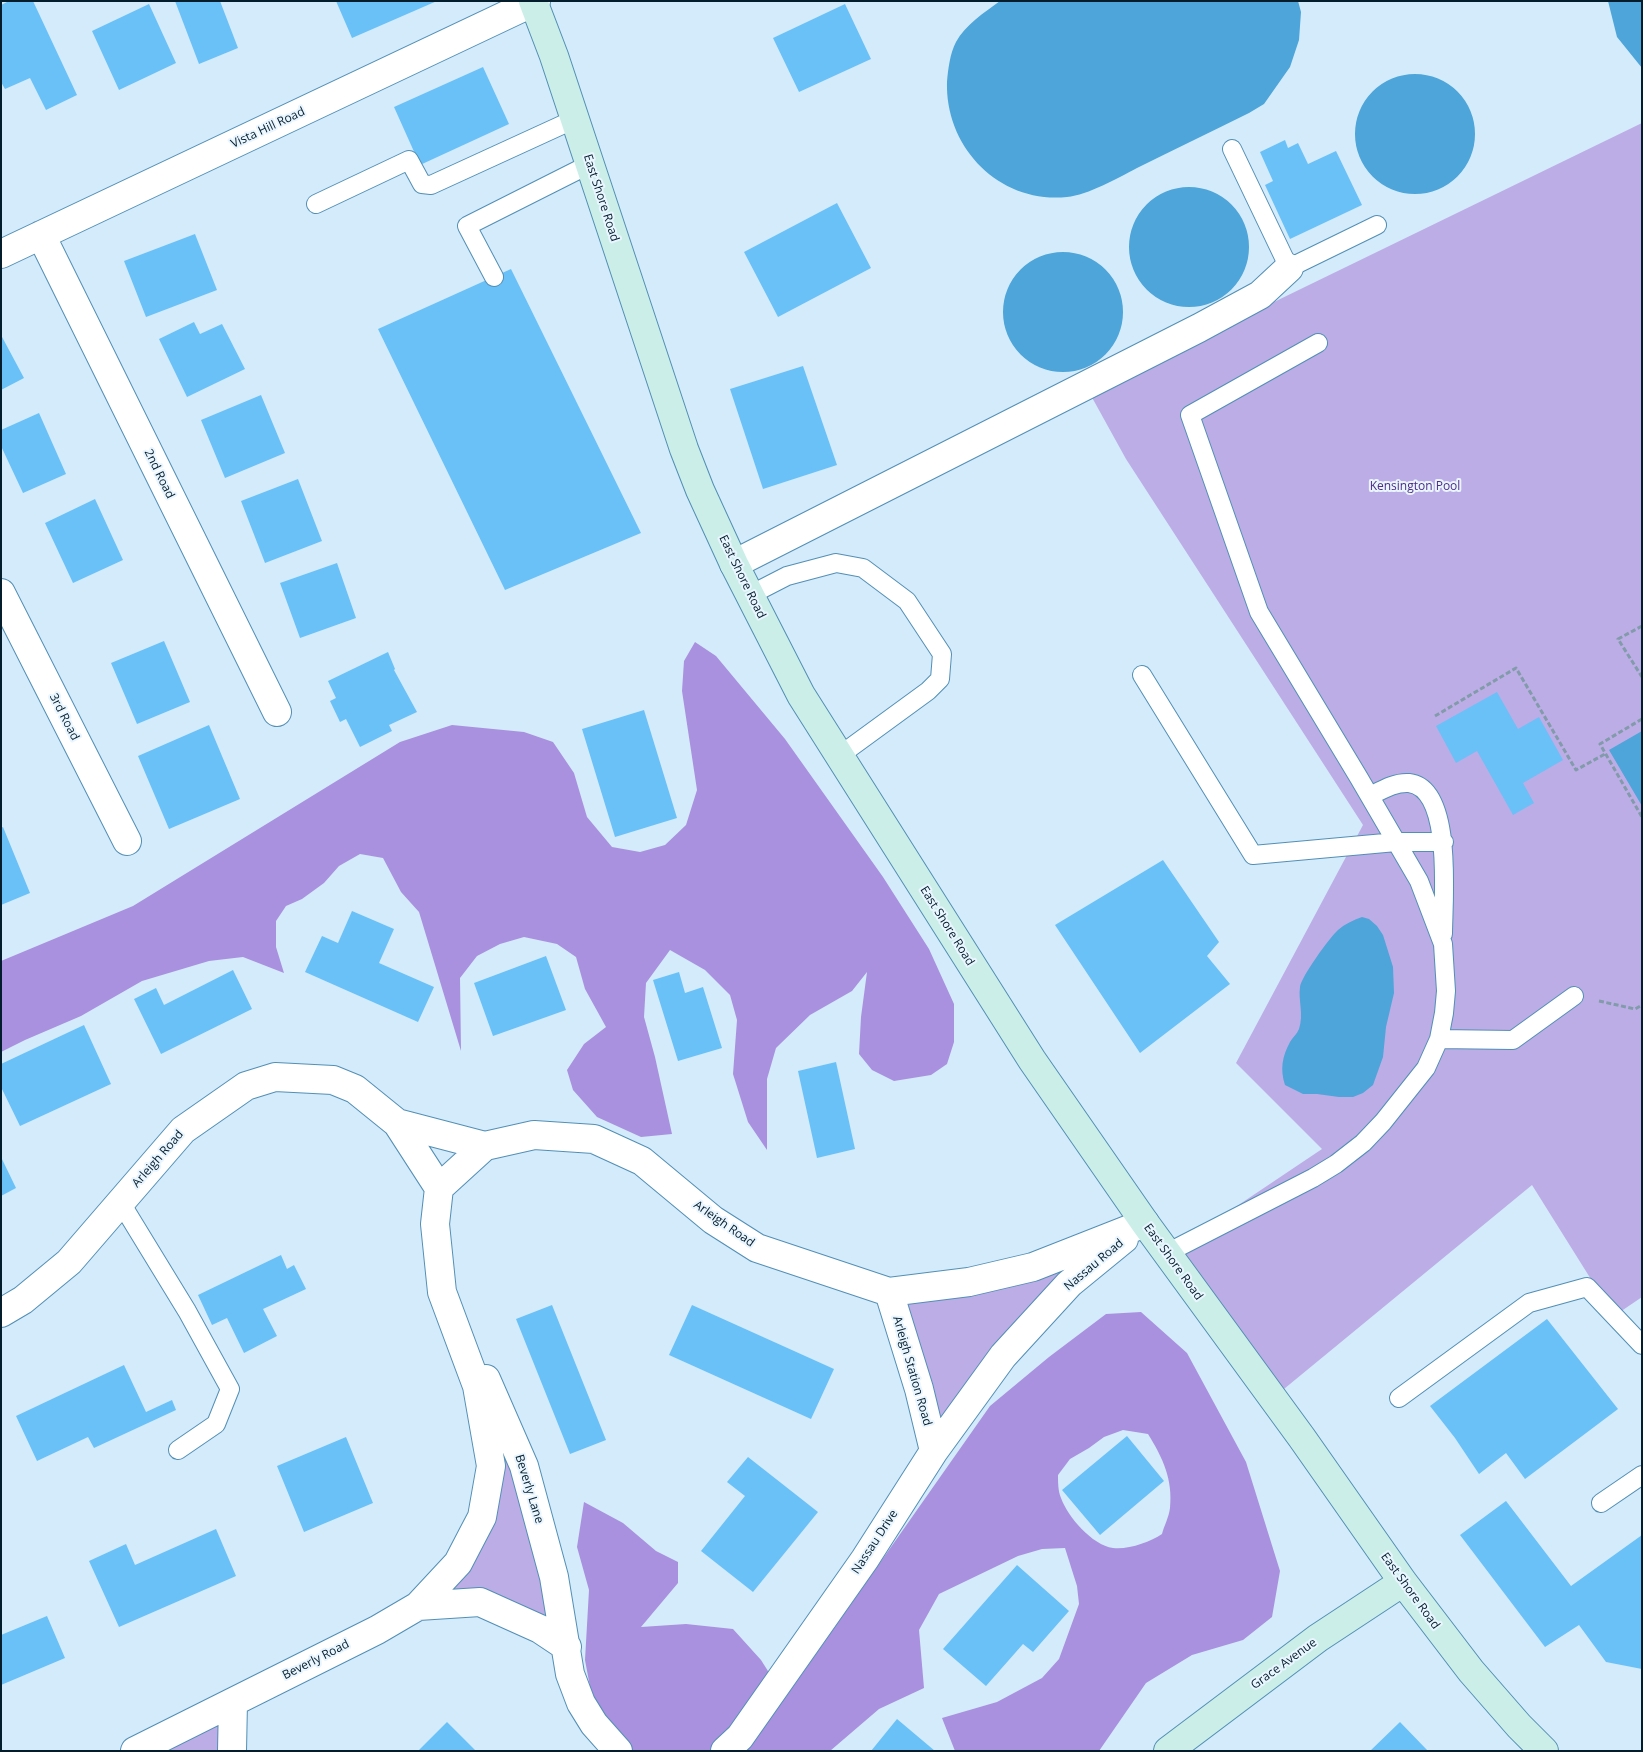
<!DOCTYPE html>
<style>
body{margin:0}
#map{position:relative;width:1643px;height:1752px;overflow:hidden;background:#d3ebfb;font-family:"Open Sans",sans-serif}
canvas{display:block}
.frame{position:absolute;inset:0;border:2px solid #041d2c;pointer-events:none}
</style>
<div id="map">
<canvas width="1643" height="1752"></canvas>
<div class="frame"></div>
</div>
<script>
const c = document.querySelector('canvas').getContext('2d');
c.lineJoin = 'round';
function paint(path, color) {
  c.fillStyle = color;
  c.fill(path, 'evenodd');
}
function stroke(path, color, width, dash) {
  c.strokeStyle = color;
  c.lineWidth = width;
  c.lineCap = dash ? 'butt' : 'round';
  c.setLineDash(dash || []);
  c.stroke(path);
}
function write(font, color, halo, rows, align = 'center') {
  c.font = font + ' "Open Sans",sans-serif';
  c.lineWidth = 4;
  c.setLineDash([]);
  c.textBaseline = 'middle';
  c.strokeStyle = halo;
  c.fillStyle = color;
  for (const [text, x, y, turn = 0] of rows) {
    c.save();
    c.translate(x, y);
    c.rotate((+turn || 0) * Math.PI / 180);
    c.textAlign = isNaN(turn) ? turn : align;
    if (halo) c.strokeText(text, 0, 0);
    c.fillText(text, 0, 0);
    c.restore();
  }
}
const green = new Path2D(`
 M1642 123V1297L1614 1316 1532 1185 1273 1398 1167 1253 1322 1149 1236 1063 1363 825 1126 459 1089 392Z
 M1145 1223 1069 1284 934 1451 889 1292Z
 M491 1388 567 1647 480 1602 418 1606 482 1517Z
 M233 1702 232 1751H135Z`);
const forest = new Path2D(`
 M695 642 716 656 785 739 883 877 929 949 954 1004V1042L947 1064 931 1075 894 1081 872 1070 859 1054 861 1017 867 972 852 991 810 1015 776 1048 767 1079V1150L748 1122 733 1074 737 1020 730 995 705 970 670 950 646 983 644 1017 655 1057 672 1134 641 1137 597 1117 573 1090 567 1070 584 1044 606 1027 585 989 576 957 557 944 524 937 500 944 477 956 460 978 461 1051 419 912 401 892 383 858 360 854 339 866 324 883 302 899 286 906 276 921V947L284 973 243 957 209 961 142 981 81 1016 25 1040 1 1052V961L133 906 400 742 452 725 524 732 553 742 574 773 587 817 612 847 640 852 665 845 686 825 697 790 682 691 684 661Z
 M1141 1312 1187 1353 1246 1462 1280 1571 1272 1617 1243 1640 1192 1655 1146 1683 1099 1751H955L942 1718 997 1702 1042 1678 1059 1659 1079 1604 1077 1586 1065 1548 1042 1549 1018 1556 939 1594 919 1630 924 1688 879 1709 830 1751H632L620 1744 596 1719 585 1660 589 1590 577 1547 584 1502 623 1523 656 1551 678 1562V1583L641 1627 686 1624 733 1629 761 1660 785 1698 990 1406 1049 1357 1106 1314ZM1123 1430 1148 1434C1163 1458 1173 1480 1170 1508 1169 1517 1164 1526 1162 1534 1150 1542 1128 1550 1113 1548 1092 1545 1068 1517 1061 1498 1058 1491 1058 1482 1058 1475L1070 1459 1089 1448 1104 1437Z`);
const water = new Path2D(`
 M1000 1H1298L1301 12 1299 40 1290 67 1264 104 1249 113C1212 131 1174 150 1137 168 1118 178 1088 195 1067 197 1000 204 945 148 947 82 948 70 950 53 956 42 965 25 985 12 1000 1Z
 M1608 1H1642V68L1617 37Z
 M1355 134a60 60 0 1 1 120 0a60 60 0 1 1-120 0Z
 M1129 247a60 60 0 1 1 120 0a60 60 0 1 1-120 0Z
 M1003 312a60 60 0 1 1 120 0a60 60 0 1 1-120 0Z
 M1642 731V806L1609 750Z
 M1362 917 1369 919 1377 926 1383 935 1393 967 1394 993 1386 1027 1383 1057 1373 1085 1363 1093 1353 1097H1339L1317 1094H1303L1285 1085C1280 1069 1282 1057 1290 1042 1293 1037 1297 1034 1299 1029 1304 1014 1298 1000 1300 987 1301 977 1330 937 1338 930 1345 924 1353 920 1362 917Z`);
const building = new Path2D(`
 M9 1H33L77 95 46 110 30 78 5 89 1 82V5Z
 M175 1H220L238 48 199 64Z
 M336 1H437L352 38Z
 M149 4 176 63 119 90 92 31Z
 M845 4 871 59 799 92 773 38Z
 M483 67 509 124 420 165 394 107Z
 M1285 140 1288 148 1298 143 1308 164 1336 151 1362 205 1290 239 1265 185 1273 181 1260 152Z
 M837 203 871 268 778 317 744 252Z
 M195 234 217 290 146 317 124 261Z
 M511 269 641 533 505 590 378 329Z
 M194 322 200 334 222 324 245 369 187 397 159 339Z
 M1 335 24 378 1 390Z
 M803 366 837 465 763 489 730 389Z
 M261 395 285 453 225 478 201 420Z
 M39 413 66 474 23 493 1 446V430Z
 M298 479 322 541 265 563 241 501Z
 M95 499 123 560 73 583 45 523Z
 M337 563 356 618 300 638 280 583Z
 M164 641 190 702 137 724 111 663Z
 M388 652 395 669 394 670 417 712 389 725 392 731 360 747 346 719 340 722 330 701 336 698 328 681Z
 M1497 692 1518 729 1539 717 1563 760 1523 783 1534 803 1513 815 1477 751 1456 763 1436 726Z
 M644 710 677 818 615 837 582 729Z
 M209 725 240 799 169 829 138 756Z
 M3 827 30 893 1 905V828Z
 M1163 860 1219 942 1207 956 1230 984 1140 1053 1055 925Z
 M352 911 394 929 379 963 434 987 418 1022 305 972 322 936 338 943Z
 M546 956 566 1010 493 1036 474 983Z
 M233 970 252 1009 161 1054 134 999 156 988 164 1005Z
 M679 972 685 993 703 987 722 1048 678 1061 653 980Z
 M84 1025 111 1084 20 1126 1 1087V1064Z
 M836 1062 855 1149 817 1158 798 1071Z
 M1 1157 16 1188 1 1196Z
 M281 1255 287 1269 294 1265 306 1289 263 1309 277 1336 244 1353 227 1318 212 1325 198 1295Z
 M552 1305 606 1440 570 1454 516 1319Z
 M692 1305 834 1369 811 1419 669 1355Z
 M1547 1319 1618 1409 1525 1479 1506 1453 1479 1474 1455 1438 1430 1406Z
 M124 1365 146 1412 172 1400 176 1410 94 1448 88 1437 37 1461 16 1416Z
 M1127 1436 1164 1481 1100 1535 1062 1490Z
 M346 1437 373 1503 304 1532 277 1466Z
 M748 1457 818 1512 753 1592 701 1551 745 1496 727 1482Z
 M1506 1501 1571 1586 1642 1535V1669L1606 1662 1579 1625 1545 1647 1460 1535Z
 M216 1529 236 1576 119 1627 89 1561 126 1544 135 1565Z
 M1017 1565 1069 1611 1033 1652 1023 1644 986 1686 943 1649Z
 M47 1616 65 1658 1 1685V1635Z
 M897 1719 935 1751H871Z
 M447 1722 476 1751H418Z
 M1400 1722 1428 1751H1370Z`);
const path = new Path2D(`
 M1642 626 1618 639 1642 677
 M1435 716 1516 668 1576 770 1605 754
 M1642 719 1600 744 1642 817
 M1599 1001 1635 1009 1642 1005`);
const lane = new Path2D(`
 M1232 149 1289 268 1377 225
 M316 204 409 160 422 184 431 185 575 119
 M494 277 467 226 590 164
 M750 595 787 576 836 563 863 568 907 601 942 654 940 679 928 691 839 756
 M1142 675 1253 855 1396 842H1444
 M1370 796C1382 790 1395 782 1409 783 1454 788 1443 902 1443 934
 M1439 1039 1513 1040 1574 996
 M121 1203 187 1311 230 1389 216 1424 178 1450
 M1167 1253 1313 1178 1336 1164 1363 1143 1383 1122 1426 1068 1439 1039 1444 1013 1446 991 1443 944 1419 881 1359 778 1259 612 1190 415 1318 343
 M1399 1398 1529 1303 1587 1287 1642 1345
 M1601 1503 1642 1475`);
const street = new Path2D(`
 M41 235 277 712
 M1 254 536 1
 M734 564 1199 328 1260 295 1289 268
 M1 593 127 841
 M397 1123 485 1146
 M889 1292 919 1389 934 1451
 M1 1313 23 1300 69 1262 183 1130 246 1086 275 1077 333 1080 355 1089 397 1123 439 1188
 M486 1379 524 1466 554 1577 570 1674 581 1703 594 1724 618 1751
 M418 1606 480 1602 540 1629 567 1647
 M135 1751 377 1630 418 1606 458 1563 471 1538 482 1517 491 1466 477 1386 442 1292 435 1224 439 1188 485 1146 534 1135 594 1139 642 1161 713 1220 757 1248 889 1292 969 1282 1033 1267 1145 1223
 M232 1751 233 1702
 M725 1751 740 1737 865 1559 934 1451 1003 1356 1069 1284 1124 1239`);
const secondary = new Path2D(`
 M533 1 554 56 684 449 700 490 734 564 801 695 1032 1060 1145 1223 1302 1438 1403 1582 1471 1671 1519 1726 1544 1751
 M1168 1751 1318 1638 1403 1582`);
const streetNames = [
 ["Vista Hill Road",268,128,-25],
 ["East Shore Road",601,198,72],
 ["2nd Road",159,474,64],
 ["East Shore Road",742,577,64],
 ["3rd Road",64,717,63],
 ["East Shore Road",947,926,58],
 ["Arleigh Road",158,1159,-49],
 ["Arleigh Road",724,1224,35],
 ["East Shore Road",1173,1262,54],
 ["Nassau Road",1094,1265,-40],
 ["Arleigh Station Road",912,1371,74],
 ["Beverly Lane",529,1489,73],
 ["Nassau Drive",875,1542,-57],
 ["East Shore Road",1410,1591,54],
 ["Beverly Road",316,1660,-27],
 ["Grace Avenue",1284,1664,-36]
];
const parkNames = [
 ["Kensington Pool",1415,487]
];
paint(green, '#bdade6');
paint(forest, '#a991df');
paint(water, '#4da5d9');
paint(building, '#6ac1f7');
stroke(lane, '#528fb5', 20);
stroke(street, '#528fb5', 30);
stroke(secondary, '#528fb5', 30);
stroke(path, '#829baa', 3, [5, 2.5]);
stroke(lane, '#fff', 18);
stroke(street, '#fff', 28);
stroke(secondary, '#cbefe8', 28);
write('12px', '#041d2c', '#eaf6ff', streetNames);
write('12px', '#4f2b86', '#eaf6ff', parkNames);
</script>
